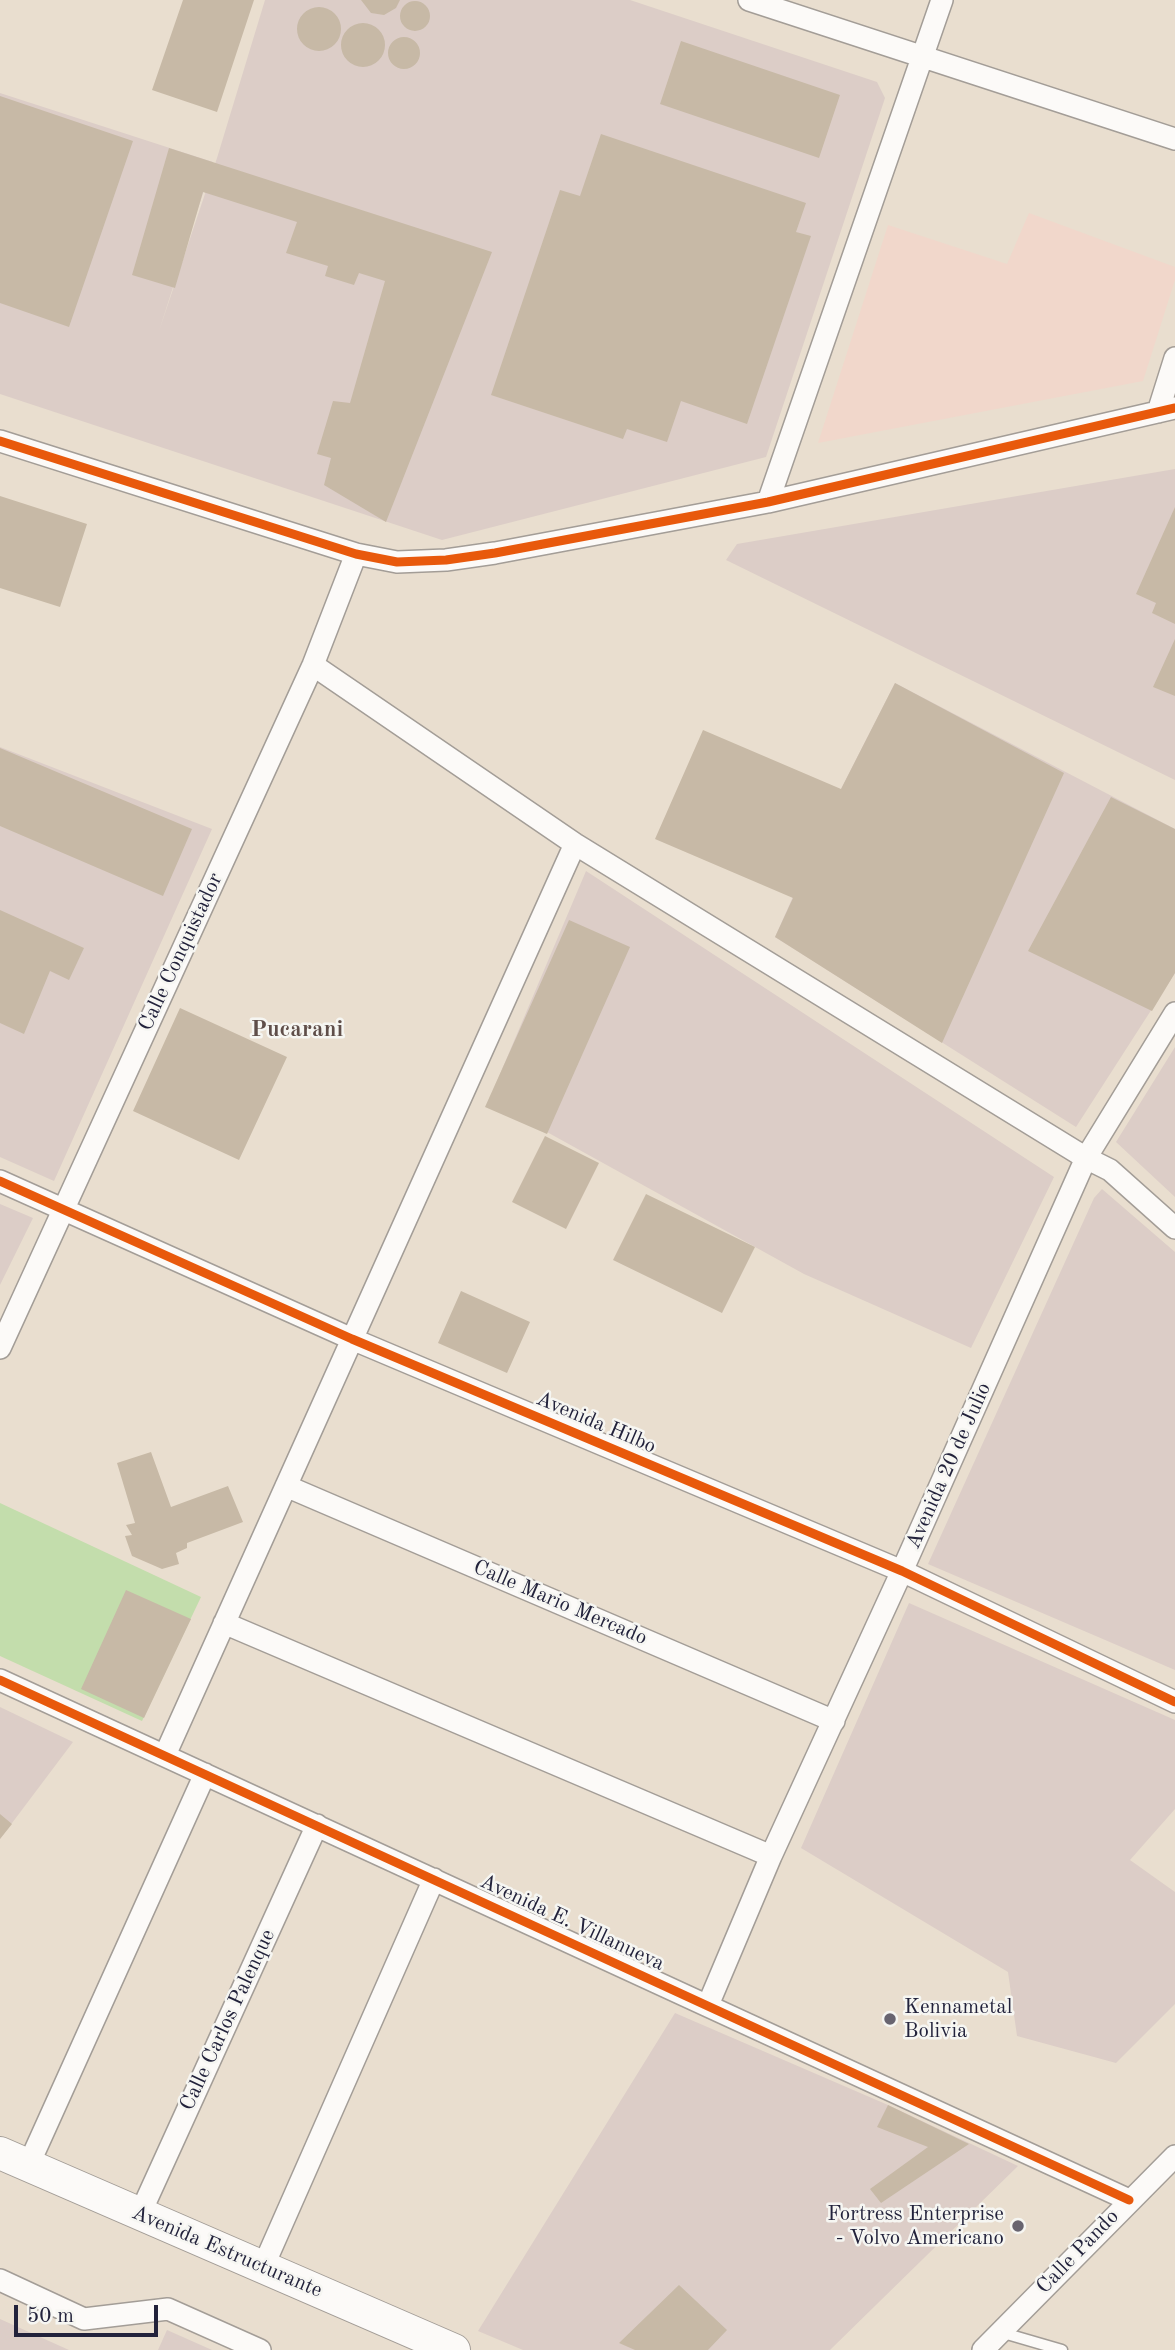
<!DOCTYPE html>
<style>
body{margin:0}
#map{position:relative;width:1175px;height:2350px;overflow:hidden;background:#e9decf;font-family:"Old Standard TT",serif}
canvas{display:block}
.scale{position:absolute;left:14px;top:2305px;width:144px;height:32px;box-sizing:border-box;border:4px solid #22223b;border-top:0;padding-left:9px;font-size:21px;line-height:24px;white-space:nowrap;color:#22223b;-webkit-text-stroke:5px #f6f6f2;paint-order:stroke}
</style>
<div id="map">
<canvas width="1175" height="2350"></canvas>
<div class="scale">50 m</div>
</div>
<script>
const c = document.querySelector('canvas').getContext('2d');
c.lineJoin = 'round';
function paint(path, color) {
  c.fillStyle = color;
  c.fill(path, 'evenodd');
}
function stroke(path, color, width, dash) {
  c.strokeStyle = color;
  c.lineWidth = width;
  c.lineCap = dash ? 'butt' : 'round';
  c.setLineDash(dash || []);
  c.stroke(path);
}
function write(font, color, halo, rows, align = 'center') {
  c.font = font + ' "Old Standard TT",serif';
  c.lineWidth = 5;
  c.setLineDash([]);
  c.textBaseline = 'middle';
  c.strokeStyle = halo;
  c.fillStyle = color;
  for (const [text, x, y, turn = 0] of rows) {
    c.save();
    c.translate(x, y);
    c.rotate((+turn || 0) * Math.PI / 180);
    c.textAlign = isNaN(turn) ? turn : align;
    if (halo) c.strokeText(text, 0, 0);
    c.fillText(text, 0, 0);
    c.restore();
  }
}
const built = new Path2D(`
 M1029 213 1175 267V280L1143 381 818 443 888 225 1007 264Z`);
const industrial = new Path2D(`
 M265 0H630L877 82 885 98 766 457 442 540 0 394V93L213 162 159 331 217 158Z
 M1175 469V780L726 560 737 544Z
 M895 683 1175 829V973L1076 1127 775 937 841 789Z
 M0 747 212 829 54 1181 0 1157Z
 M586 871 1054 1177 971 1348 804 1274 489 1100Z
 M1175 1047V1197L1116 1142Z
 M1102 1189 1175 1252V1670L928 1564 1094 1198Z
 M0 1204 33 1218 0 1285Z
 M909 1603 1175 1720V1809L1130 1860 1175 1892V2004L1116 2063 1017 2036 1008 1972 801 1848Z
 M0 1707 73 1742 0 1839Z
 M675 2013 888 2105 1018 2166 830 2350H523L478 2331Z
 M0 2319 69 2350H0Z
 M167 2330 212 2350H158Z`);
const green = new Path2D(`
 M0 1503 201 1597 142 1721 0 1656Z`);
const building = new Path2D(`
 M183 0H254L217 112 152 90Z
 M361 0H400L396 8 384 15 371 13Z
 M400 16a15 15 0 1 1 30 0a15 15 0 1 1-30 0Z
 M297 29a22 22 0 1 1 44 0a22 22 0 1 1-44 0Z
 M341 45a22 22 0 1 1 44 0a22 22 0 1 1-44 0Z
 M388 53a16 16 0 1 1 32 0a16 16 0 1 1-32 0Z
 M681 41 840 95 819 158 660 104Z
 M0 96 133 141 69 327 0 303Z
 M601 134 806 203 796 232 811 236 747 424 681 401 667 442 627 429 623 439 491 395 560 190 580 196Z
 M169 148 492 252 386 522 324 485 331 458 317 454 333 401 350 403 385 281 359 273 354 285 325 276 328 266 286 253 297 222 203 192 175 288 132 275Z
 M0 496 87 524 60 607 0 588Z
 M1175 507V624L1152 613 1156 603 1136 594Z
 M1175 639V696L1153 687Z
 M895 683 1064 773 942 1043 775 937 793 898 655 839 703 730 841 789Z
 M0 748 192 829 163 896 0 826Z
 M1111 797 1175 829V973L1152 1011 1028 951Z
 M0 910 84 948 69 980 50 971 24 1034 0 1023Z
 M569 920 630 947 547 1134 485 1107Z
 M180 1008 287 1057 239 1160 133 1111Z
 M545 1136 599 1163 566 1229 512 1202Z
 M646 1194 755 1247 722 1313 613 1260Z
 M461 1291 530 1322 507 1373 438 1343Z
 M151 1452 171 1507 228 1486 243 1522 187 1543V1548L176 1553 179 1564 162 1569 132 1556 125 1536 132 1535 126 1525 135 1523 117 1463Z
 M126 1590 191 1619 144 1718 81 1689Z
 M0 1814 12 1824 0 1839Z
 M888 2105 969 2144 881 2203 870 2189 928 2147 877 2127Z
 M679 2285 727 2330 708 2350H635L619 2343Z`);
const service = new Path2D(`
 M1000 2332 1062 2350`);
const minor = new Path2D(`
 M749 0 1175 139
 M1158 412 1175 358
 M0 441 356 554 397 562 446 560 495 553 768 502 1175 408
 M768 502 942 0
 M313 665 575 844 1086 1158 1110 1170 1175 1228
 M0 1181 352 1339 902 1571 1175 1702
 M0 1348 313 665 356 554
 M286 1486 834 1721
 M224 1623 771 1856
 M0 1680 1129 2200
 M165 1755 575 844
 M708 2005 771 1856 902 1571 1086 1158 1175 1013
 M28 2166 205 1774
 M140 2214 317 1825
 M263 2267 434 1879
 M0 2280 84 2319 168 2309 260 2350
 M983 2350 1175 2156`);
const primary = new Path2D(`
 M0 2153 454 2350`);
const cycleway = new Path2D(`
 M0 441 356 554 397 562 446 560 495 553 768 502 1175 408
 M0 1181 352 1339 902 1571 1175 1702
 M0 1680 1129 2200`);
const markers = [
 [890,2019,7,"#68646f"],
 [1018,2226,7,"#68646f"]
];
const streetNames = [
 ["Calle Conquistador",181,952,-65],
 ["Avenida Hilbo",596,1423,23],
 ["Avenida 20 de Julio",949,1466,-66],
 ["Calle Mario Mercado",560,1603,23],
 ["Avenida E. Villanueva",572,1923,25],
 ["Calle Carlos Palenque",228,2020,-65],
 ["Avenida Estructurante",227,2252,23],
 ["Calle Pando",1078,2252,-46]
];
const poiNames = [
 ["Kennametal",904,2007],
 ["Bolivia",904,2031],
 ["Fortress Enterprise",1004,2214,"right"],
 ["- Volvo Americano",1004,2238,"right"]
];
const neighbourhoodNames = [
 ["Pucarani",297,1030]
];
paint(built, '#f1d7cb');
paint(industrial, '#dccdc7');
paint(green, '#c3ddac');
paint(building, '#c7b9a6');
stroke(service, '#a39d97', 13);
stroke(minor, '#a39d97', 24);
stroke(primary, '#a39d97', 34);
stroke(service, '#fcfaf8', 10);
stroke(minor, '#fcfaf8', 21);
stroke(primary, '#fcfaf8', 32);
stroke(cycleway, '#e8590c', 9);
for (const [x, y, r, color] of markers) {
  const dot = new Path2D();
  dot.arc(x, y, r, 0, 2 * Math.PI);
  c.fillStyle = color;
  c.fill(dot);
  stroke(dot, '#f6f6f2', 2.5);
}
write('21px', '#22223b', '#f6f6f2', streetNames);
write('21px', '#22223b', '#f6f6f2', poiNames, 'left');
write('bold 23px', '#5f4e49', '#f6f6f2', neighbourhoodNames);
</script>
